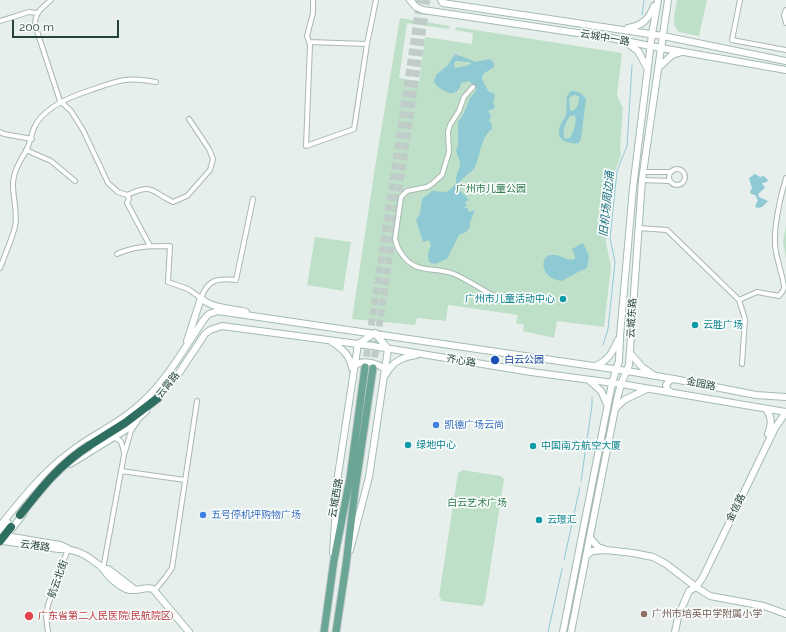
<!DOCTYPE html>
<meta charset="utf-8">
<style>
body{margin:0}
#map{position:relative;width:786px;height:632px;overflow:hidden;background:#e6efeb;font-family:Raleway,sans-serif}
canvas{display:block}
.scale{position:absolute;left:12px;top:20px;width:107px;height:18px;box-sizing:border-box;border:2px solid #24423a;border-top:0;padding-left:5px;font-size:12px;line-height:14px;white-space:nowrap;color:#24423a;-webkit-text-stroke:3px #f7fbf9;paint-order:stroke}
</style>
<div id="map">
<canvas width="786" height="632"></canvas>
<div class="scale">200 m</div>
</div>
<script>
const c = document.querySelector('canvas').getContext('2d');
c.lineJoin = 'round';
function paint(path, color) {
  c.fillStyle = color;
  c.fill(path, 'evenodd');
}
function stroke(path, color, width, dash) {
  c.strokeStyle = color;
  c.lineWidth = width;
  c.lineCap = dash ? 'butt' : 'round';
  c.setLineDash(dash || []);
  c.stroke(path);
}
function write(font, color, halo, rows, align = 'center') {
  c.font = font + ' Raleway,"Noto Sans SC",sans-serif';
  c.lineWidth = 3.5;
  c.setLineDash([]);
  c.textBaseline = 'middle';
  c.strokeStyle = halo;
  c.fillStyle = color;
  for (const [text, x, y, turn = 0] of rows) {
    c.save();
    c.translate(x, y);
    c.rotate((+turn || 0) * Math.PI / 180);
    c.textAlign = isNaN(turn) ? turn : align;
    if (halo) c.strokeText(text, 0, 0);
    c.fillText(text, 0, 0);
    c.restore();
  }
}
const green = new Path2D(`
 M677 0H707L699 36 679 32C670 24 676 10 677 0Z
 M400 18 450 26 449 29 407 23 399 78 419 82 425 37 472 44 473 33 455 30 456 27 622 53 617 95 623 108 620 146 621 155 612 178 608 213 606 242 611 267 604 327 557 321 554 338 523 331 524 325 516 323 518 315 448 305 446 321 417 318 415 325 352 319 376 161Z
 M786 225V258L783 242Z
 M315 237 351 242 343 291 307 285Z
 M463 470 501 476 504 479 485 602 482 606 442 601 439 596 458 473Z`);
const water = new Path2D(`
 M455 54 476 62 490 59 494 63V67L483 74 482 79 488 91 495 94 493 104 495 106 494 109 489 110 488 112 491 115 489 121 491 122 492 129C480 138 481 154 475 167 471 175 456 177 461 192L464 194 469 200 465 202 467 206 464 207 465 208H467L469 212 475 210 470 222V227L466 232 459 235 447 259 435 264 430 263C427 256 427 253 431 246L429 240 423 242 416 220 420 214 422 199 432 191 447 192 456 184V177L460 166V162L456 151 458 145V122L464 113 470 98 476 91V88L469 81 461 83C458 100 441 92 434 82L436 75 448 65ZM456 61 469 62 471 63 470 65 455 68 454 63Z
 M571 91C578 91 582 93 586 99L581 138 579 143C570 144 558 142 559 130 560 124 564 120 566 115 567 109 566 102 567 96ZM574 95 579 96C579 103 578 108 572 111L570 110 569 98ZM575 115C577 122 574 131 570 138L565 139C561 131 566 122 570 116Z
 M755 174 760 177 764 176 768 180 767 182 762 183 765 188 758 194 759 197 768 201 762 207 757 208 755 206 758 200 755 195 751 194 750 192 752 188 749 178Z
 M583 243 589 256 587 268C577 272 570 277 561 281 557 280 552 279 549 276 543 271 540 258 550 255 560 253 566 262 575 259V256L572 249Z`);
const stream = new Path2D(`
 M642 15 644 0
 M603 345 608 329 615 262 610 238 617 171 627 146 632 65
 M581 481 592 405V397
 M564 560 580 487
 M548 632 562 569`);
const primaryTunnel = new Path2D(`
 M365 367 420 0
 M373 368 427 0`);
const street = new Path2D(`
 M51 0C42 8 35 12 35 25L60 101 71 111 83 130 108 183 118 192 127 195C154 183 150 191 173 202L187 196 210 170 213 159 209 149 189 119
 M313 0V13L307 36 310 45 306 146 354 129 367 44 376 0
 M740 0 732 40 786 50
 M786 10 784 15 786 23
 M0 21 29 12 37 13
 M309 42 367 44
 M473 87 464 97 459 111 450 125 448 132 449 152 442 175 432 184 427 187 407 191 401 197 395 239C396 244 398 249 401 253 415 275 433 266 454 274 468 280 482 290 496 297
 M0 132 4 134 32 139
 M26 150 51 161 75 181
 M669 177a8 8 0 1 1 16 0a8 8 0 1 1-16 0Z
 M643 172H671
 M642 180 670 181
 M127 195 129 199 127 203 150 246
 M638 228 667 230 739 300 745 319 742 364
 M117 254C134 246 151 246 170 246L168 282 188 289 201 298C208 279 218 278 236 280L253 199
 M0 268C5 255 11 241 15 227 18 213 13 199 13 185 13 172 20 161 26 151 30 143 31 136 34 128 43 107 72 96 91 90 117 81 128 76 156 82
 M739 300 757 292 779 296C781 293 783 292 784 288 785 285 777 259 776 252 772 233 780 197 786 178
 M114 438C123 439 122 446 124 453
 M121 471 185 480
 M103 569 124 455 131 431 137 422
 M155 590 165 578 172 568 197 401
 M48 632 46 617 48 605 68 549`);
const secondary = new Path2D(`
 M410 0 416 7 423 10 611 38 650 46 786 70
 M441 0 443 3 663 36 786 61
 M628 28C642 26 649 19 654 6
 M627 43 638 51 647 68
 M659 67 672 55 682 52
 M187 341 201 298C212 309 231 308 246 312
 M332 342C343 349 350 356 352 368
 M630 353 642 367 652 374
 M354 366C363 359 377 363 385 369
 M595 366C608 361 613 352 618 340
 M386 374C393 361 403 357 416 355
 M589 380 601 391 607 404
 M672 393 667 389 666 385 670 380 674 379
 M155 401 179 373 205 334 210 330 222 326 373 346 531 372 621 384 786 412
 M616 408 624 400 647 389
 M766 409C772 417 772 424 768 434
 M70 464 127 429 146 411
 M0 526C21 500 42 473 69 453 91 435 118 425 139 405 167 381 184 348 205 318L209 314 218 311 627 371 674 379 756 395 786 397
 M10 531 24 513
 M0 533 8 523
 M6 536 60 545 67 548
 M590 538 598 547 604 549
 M3 541 59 549C74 549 85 553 96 563 98 564 101 566 103 569 108 576 117 585 126 589 135 593 144 586 153 589L189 632
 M350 550 369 477 388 349 375 333
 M333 553 338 475 358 344 375 333
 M586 556 592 551 606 550 633 553 653 557 666 564 696 587 710 596 764 606 786 614
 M103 569H108L134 589
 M696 587 703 577 775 428 786 412
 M563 632 612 383 619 361 620 336 633 188 652 34 658 0
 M571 632 617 399 621 384 629 365 642 180 668 0
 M675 632 678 617 689 591 696 587`);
const primary = new Path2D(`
 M324 632 334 560 350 478 365 367
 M336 632 346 565 355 490 373 368`);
const highway = new Path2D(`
 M90 445 125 423 158 398
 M0 541 11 527`);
const highwayBridge = new Path2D(`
 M20 515C42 487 60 464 90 445`);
const markers = [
 [563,299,4,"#0f9aa8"],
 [695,325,4,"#0f9aa8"],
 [495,360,5,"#1a4fb4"],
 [436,425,4,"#3f7fe0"],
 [408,445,4,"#0f9aa8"],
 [533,446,4,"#0f9aa8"],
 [203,515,4,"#3f7fe0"],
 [539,520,4,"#0f9aa8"],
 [644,614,4,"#8d6e63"],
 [29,616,5,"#e0444e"]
];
const streetNames = [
 ["云城中一路",605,38,10],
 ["云城东路",632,318,-87],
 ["齐心路",461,361,9],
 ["金园路",701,384,11],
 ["云霄路",168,385,-51],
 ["云城西路",336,498,-80],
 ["金信路",736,508,-64],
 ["云港路",35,546,8],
 ["航云北街",58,579,-70]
];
const parkNames = [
 ["广州市儿童公园",491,189],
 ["白云艺术广场",477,503]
];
const cultureNames = [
 ["广州市儿童活动中心",555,299,"right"],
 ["云胜广场",703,325],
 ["绿地中心",416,445],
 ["中国南方航空大厦",541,446],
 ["云璟汇",547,520]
];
const transitNames = [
 ["白云公园",504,360]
];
const shopNames = [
 ["凯德广场云尚",444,425],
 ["五号停机坪购物广场",211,515]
];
const educationNames = [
 ["广州市培英中学附属小学",652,614]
];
const healthNames = [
 ["广东省第二人民医院(民航院区)",38,616]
];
const waterNames = [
 ["旧机场周边涌",607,204,-84]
];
paint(green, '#bfe0c8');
paint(water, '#8ec9d4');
stroke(stream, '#8ec9d4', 1);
stroke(primaryTunnel, '#bfccc8', 7, [7, 3.5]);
stroke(street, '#a8b8b2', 6);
stroke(secondary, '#a4bbb3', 8);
stroke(primary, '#c2cac8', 9);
stroke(highway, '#c2cac8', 10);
stroke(street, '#fff', 4);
stroke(secondary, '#fff', 6);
stroke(primary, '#6aa596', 7);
stroke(highway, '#2f6f62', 8);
stroke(highwayBridge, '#c2cac8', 10, []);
stroke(highwayBridge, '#2f6f62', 8);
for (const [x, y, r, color] of markers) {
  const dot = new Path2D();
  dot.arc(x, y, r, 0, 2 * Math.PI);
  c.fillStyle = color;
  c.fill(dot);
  stroke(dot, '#f7fbf9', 1.5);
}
write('10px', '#24423a', '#f7fbf9', streetNames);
write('10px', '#2d7a4b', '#f7fbf9', parkNames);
write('10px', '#0d838f', '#f7fbf9', cultureNames, 'left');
write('10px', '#164399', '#f7fbf9', transitNames, 'left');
write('10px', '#366cbe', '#f7fbf9', shopNames, 'left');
write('10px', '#785e54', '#f7fbf9', educationNames, 'left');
write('10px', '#be3a42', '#f7fbf9', healthNames, 'left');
write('italic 11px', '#1c6f80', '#f7fbf9', waterNames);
</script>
